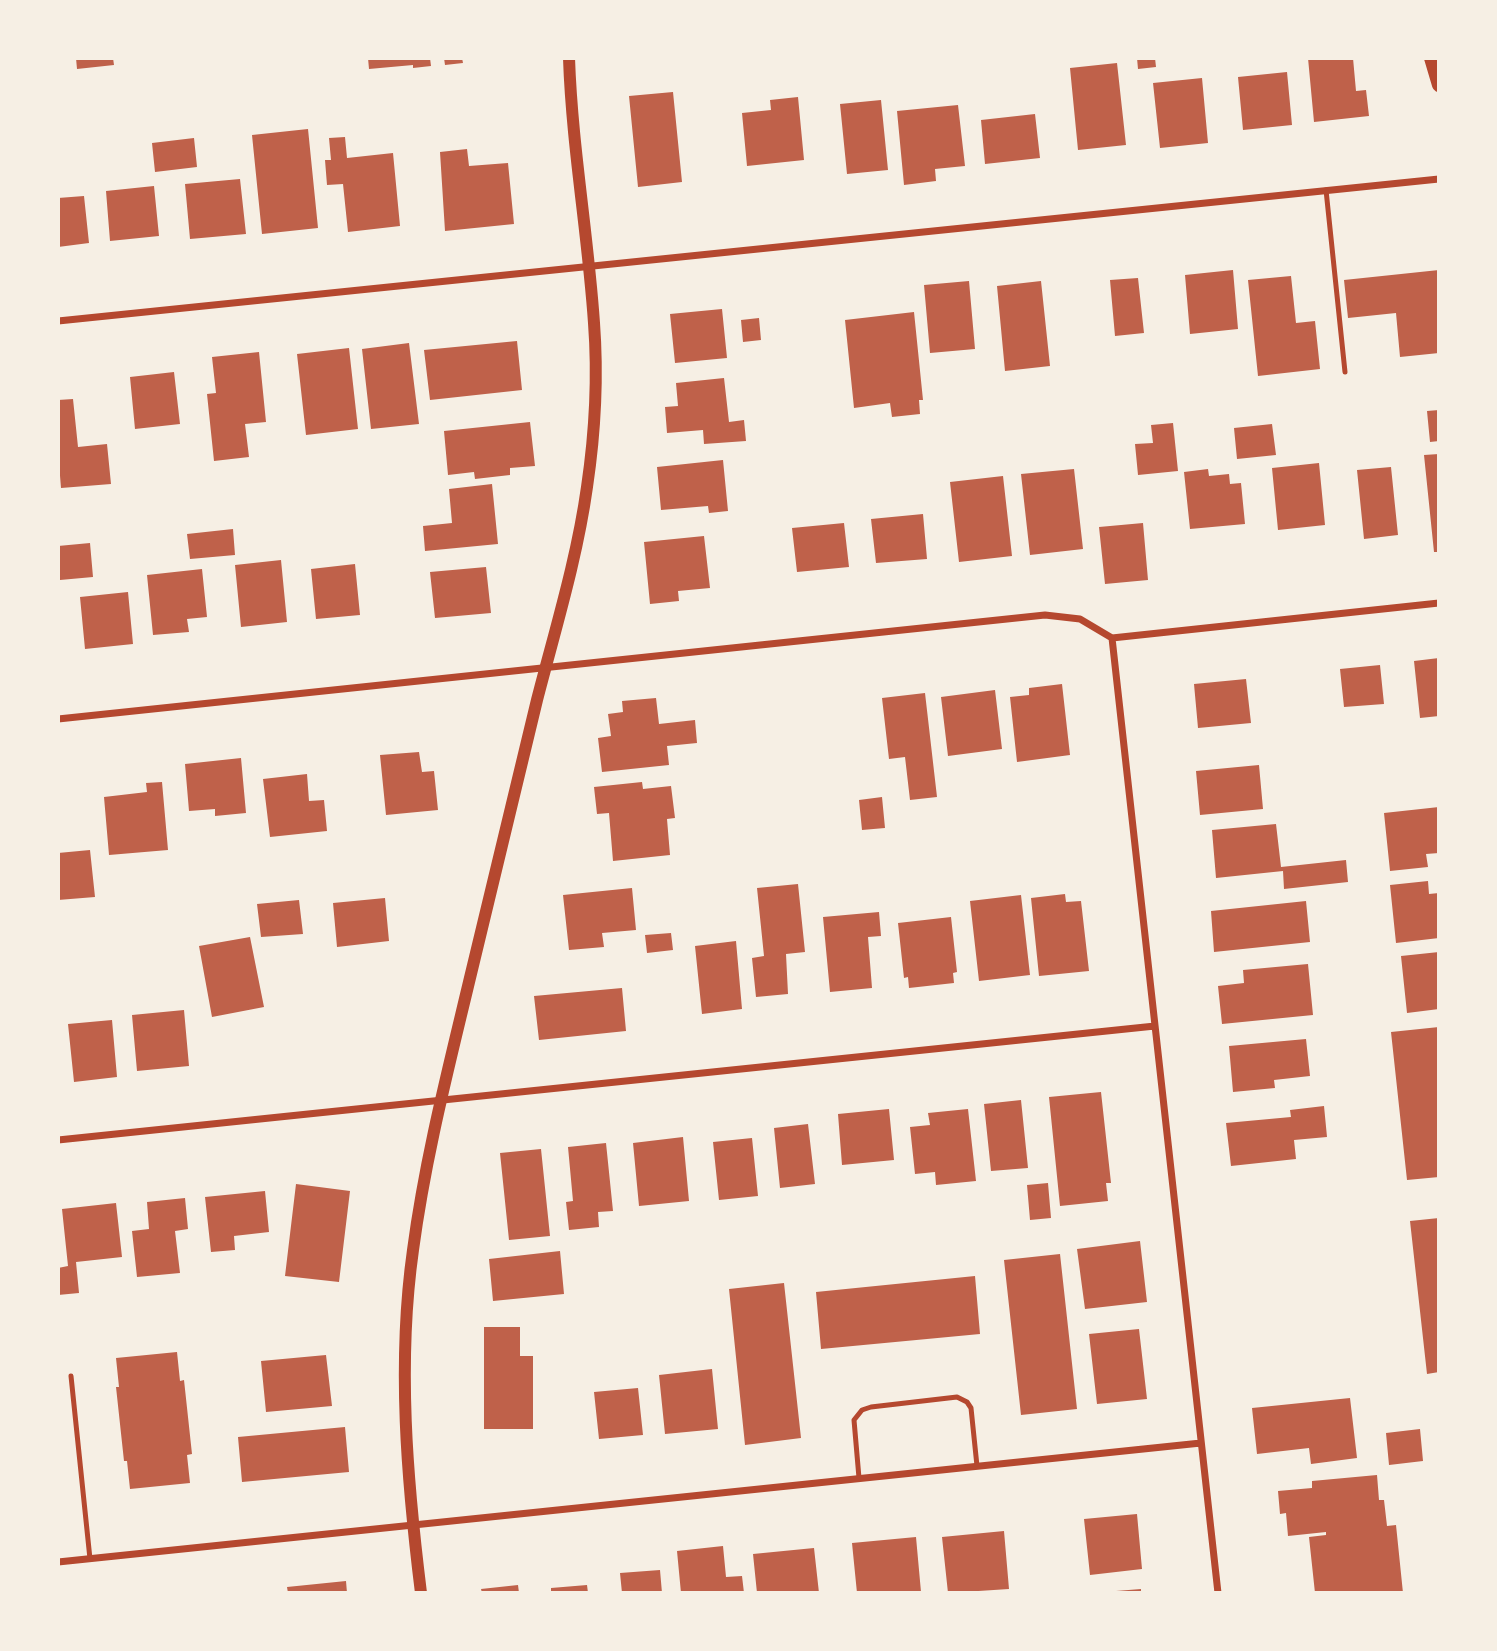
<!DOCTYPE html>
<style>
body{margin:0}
#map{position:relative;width:1497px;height:1651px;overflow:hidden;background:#f6efe4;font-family:Karla,sans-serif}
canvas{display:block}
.frame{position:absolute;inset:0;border:60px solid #f6efe4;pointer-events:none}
</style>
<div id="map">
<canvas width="1497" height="1651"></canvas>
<div class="frame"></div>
</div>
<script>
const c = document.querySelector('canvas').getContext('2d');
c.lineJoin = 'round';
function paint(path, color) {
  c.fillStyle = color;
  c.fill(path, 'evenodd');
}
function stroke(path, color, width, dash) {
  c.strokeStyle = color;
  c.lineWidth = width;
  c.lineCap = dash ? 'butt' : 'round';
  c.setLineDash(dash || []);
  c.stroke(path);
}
const building = new Path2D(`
 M76 58H113L114 65 77 69Z
 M368 58H430L431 66 413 68V65L369 69Z
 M444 58H462L463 63 445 65Z
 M1137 58H1155L1156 67 1138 69Z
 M1308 58H1353L1356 91 1366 90 1369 116 1314 122Z
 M1117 63 1126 145 1078 150 1070 68Z
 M1287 72 1292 125 1243 130 1238 77Z
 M1202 78 1208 143 1160 148 1153 83Z
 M673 92 682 182 638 187 629 96Z
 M798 97 804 160 747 166 742 113 771 110 770 100Z
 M881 100 888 170 847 174 840 104Z
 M958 105 965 166 935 169 936 181 904 185 897 111Z
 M1035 114 1040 158 985 164 981 120Z
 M308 129 318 228 262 234 252 135Z
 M345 137 347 158 393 153 400 226 348 232 343 184 327 185 325 160H331L329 138Z
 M194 138 197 167 155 172 152 143Z
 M467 149 469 166 508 163 514 224 445 231 440 152Z
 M240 179 246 234 190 239 185 184Z
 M154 186 159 236 110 241 106 191Z
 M84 196 89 243 58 247V198Z
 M1233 270 1238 329 1190 334 1185 275Z
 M1439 270V353L1400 357 1396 313 1348 318 1344 280Z
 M1291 276 1296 323 1315 321 1320 369 1258 376 1248 280Z
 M1138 278 1144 333 1115 336 1110 280Z
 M969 281 975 349 930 353 924 285Z
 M1041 281 1050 366 1005 371 997 286Z
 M722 309 727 358 675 363 670 314Z
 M914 312 923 400H919L920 414 892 417 890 403 854 408 845 320Z
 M759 318 761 340 743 342 741 320Z
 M517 341 522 390 430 400 424 350Z
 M409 343 419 424 371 429 362 349Z
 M349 348 358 429 306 435 297 354Z
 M259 352 266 422 245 424 249 457 214 461 207 394 216 393 212 357Z
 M174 372 180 424 135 429 130 377Z
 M724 378 729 422 744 420 746 441 704 444 703 430 667 433 665 407 678 406 676 383Z
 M73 399 78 447 107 444 111 484 61 488 58 451V400Z
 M1439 410V441L1430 442 1427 411Z
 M530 422 535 466 510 468V475L475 479 474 472 448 475 444 431Z
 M1173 423 1178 471 1138 475 1135 444 1153 443 1151 425Z
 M1272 424 1276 455 1237 459 1234 428Z
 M1439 454V552H1434L1424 455Z
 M723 460 728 511 709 513 708 506 661 510 657 467Z
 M1319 463 1325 525 1278 530 1272 468Z
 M1391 467 1398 535 1364 539 1357 470Z
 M1074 469 1083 549 1030 555 1021 474Z
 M1208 469 1209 476 1229 474 1230 484 1241 483 1245 524 1190 529 1184 472Z
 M1003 476 1012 556 959 562 950 482Z
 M492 484 498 544 425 551 423 526 452 523 449 489Z
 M923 514 927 559 876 563 871 519Z
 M844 523 849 567 797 572 792 528Z
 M1143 523 1148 580 1105 584 1099 527Z
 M233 529 235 555 190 559 187 534Z
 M704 536 710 588 678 591 679 601 650 604 644 542Z
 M90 543 93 577 60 580 58 546Z
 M281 560 287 622 241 627 235 565Z
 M355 564 360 615 316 619 311 569Z
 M486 567 491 613 435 618 430 572Z
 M202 569 207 617 187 619 189 632 153 635 147 575Z
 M128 592 133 644 85 649 80 597Z
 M1439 658V716L1420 718 1414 661Z
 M1380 665 1384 704 1344 707 1340 669Z
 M1246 679 1251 723 1198 728 1194 684Z
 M1062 684 1070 755 1017 762 1010 697 1029 695V688Z
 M995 690 1002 749 948 756 941 697Z
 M925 693 937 797 910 800 905 757 889 759 882 698Z
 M656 698 659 724 695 720 697 743 667 746 669 765 602 772 598 738 611 736 608 714 623 712 622 701Z
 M419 752 422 772 434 771 438 810 386 815 380 755Z
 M241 758 246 813 215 816V809L189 811 185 764Z
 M1259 765 1263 809 1200 815 1196 771Z
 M307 774 309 801 324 800 327 831 270 837 263 779Z
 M162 782 168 850 109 855 104 797 147 792 146 783Z
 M642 782 643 789 671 786 675 818 667 819 670 855 613 861 609 813 597 814 594 787Z
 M882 797 885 828 862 830 859 800Z
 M1439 807V853L1426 854 1428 867 1390 871 1384 813Z
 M1276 824 1281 867 1346 860 1348 882 1284 889 1283 871 1216 878 1212 830Z
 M90 850 95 897 58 900V853Z
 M1428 881 1429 894 1439 893V938L1396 943 1390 885Z
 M798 884 805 952 786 954 788 994 756 997 752 958 764 956 757 888Z
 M632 888 636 930 602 933 604 947 569 950 563 895Z
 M1065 894 1066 902 1081 901 1089 971 1039 976 1031 898Z
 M1021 895 1030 975 979 981 970 901Z
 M385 898 389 941 337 947 333 903Z
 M299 900 303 934 261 937 257 904Z
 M1306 901 1310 942 1214 952 1211 911Z
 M879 912 881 936 868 937 872 988 830 992 823 917Z
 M951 917 957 972 953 973 954 983 909 988 908 977 904 978 898 923Z
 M671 933 673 950 647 953 645 935Z
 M250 937 264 1007 212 1017 199 946Z
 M736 941 742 1009 702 1014 695 946Z
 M1439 952V1009L1407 1013 1401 956Z
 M1308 964 1313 1015 1222 1024 1218 986 1244 983 1243 970Z
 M622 988 626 1031 539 1040 534 996Z
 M184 1010 189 1066 137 1071 132 1015Z
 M112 1020 117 1077 74 1082 68 1024Z
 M1439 1027V1177L1407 1180 1391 1032Z
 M1306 1039 1310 1076 1274 1080 1275 1088 1233 1092 1229 1046Z
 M1101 1092 1111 1183H1106L1108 1201 1060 1206 1049 1097Z
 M1021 1100 1028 1168 991 1171 984 1104Z
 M1324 1106 1327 1137 1294 1140 1296 1159 1231 1166 1226 1123 1291 1117 1290 1110Z
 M889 1109 894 1160 842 1165 838 1114Z
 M968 1109 976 1181 936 1185 935 1172 915 1174 910 1127 930 1125 928 1113Z
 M808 1124 815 1184 780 1188 774 1128Z
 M683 1137 689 1201 639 1206 633 1143Z
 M752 1138 758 1196 719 1200 713 1142Z
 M606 1143 613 1211 598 1212 599 1227 569 1230 566 1202 573 1201 568 1147Z
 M541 1149 550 1236 509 1240 500 1153Z
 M1048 1183 1051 1218 1030 1220 1027 1185Z
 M296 1184 350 1191 339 1282 285 1276Z
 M265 1191 269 1232 234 1236 235 1250 211 1252 205 1197Z
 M185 1198 188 1229 175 1231 180 1273 137 1277 132 1231 149 1229 147 1202Z
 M116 1203 122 1257 76 1262 79 1293 58 1295V1268L68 1266 62 1209Z
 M1439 1218V1372L1427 1374 1410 1221Z
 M1140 1241 1147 1302 1085 1309 1077 1249Z
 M560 1251 564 1294 493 1301 489 1259Z
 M1060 1254 1077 1409 1021 1415 1004 1260Z
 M975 1276 980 1334 821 1349 816 1292Z
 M784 1283 801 1438 745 1445 729 1289Z
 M484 1327H520V1356H533V1429H484Z
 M1139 1329 1147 1399 1097 1404 1089 1334Z
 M177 1352 180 1381 184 1380 192 1454 187 1455 190 1483 130 1489 127 1461H124L116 1387H119L116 1358Z
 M326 1355 332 1406 266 1412 261 1361Z
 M712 1369 718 1429 665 1434 659 1375Z
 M638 1388 643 1435 599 1439 594 1392Z
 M1350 1398 1357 1458 1311 1464 1309 1448 1257 1454 1252 1408Z
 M345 1427 349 1472 242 1482 238 1437Z
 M1420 1429 1423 1461 1389 1465 1386 1433Z
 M1377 1475 1379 1500H1384L1387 1526 1396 1525 1403 1593H1315L1309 1537 1326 1535V1532L1288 1536 1286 1513 1280 1514 1278 1491 1312 1488V1481Z
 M1137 1514 1142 1569 1090 1575 1084 1519Z
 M1004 1531 1009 1589 948 1593 942 1537Z
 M916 1537 921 1592 857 1593 852 1543Z
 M723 1546 726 1577 742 1576 744 1593H681L677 1551Z
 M814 1548 819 1593H757L753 1554Z
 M660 1570 662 1593H622L620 1573Z
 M346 1581 347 1593H288L287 1587Z
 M518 1585 519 1593H482L481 1589Z
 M587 1585 588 1593H551V1588Z
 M1141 1589V1593H1116V1591Z`);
const service = new Path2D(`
 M1326 190 1345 372
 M71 1376 90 1559
 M859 1478 854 1420 862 1410 871 1407 957 1397 967 1402 971 1408 977 1466`);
const minor = new Path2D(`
 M58 321 1439 179
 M1112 638 1218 1593
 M58 719 1045 615 1080 619 1112 638 1439 603
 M58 1140 1155 1026
 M58 1562 1201 1443`);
const tertiary = new Path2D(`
 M421 1593C407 1480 397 1363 413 1250 425 1159 448 1070 469 982 492 888 514 794 537 700 555 630 577 559 587 487 595 433 598 377 594 323 588 234 572 147 569 58`);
const secondary = new Path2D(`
 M1431 58 1439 85`);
paint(building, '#bf614a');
stroke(service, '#b5482f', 5);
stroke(minor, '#b5482f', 7);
stroke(tertiary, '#b5482f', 12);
stroke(secondary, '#b5482f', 14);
</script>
